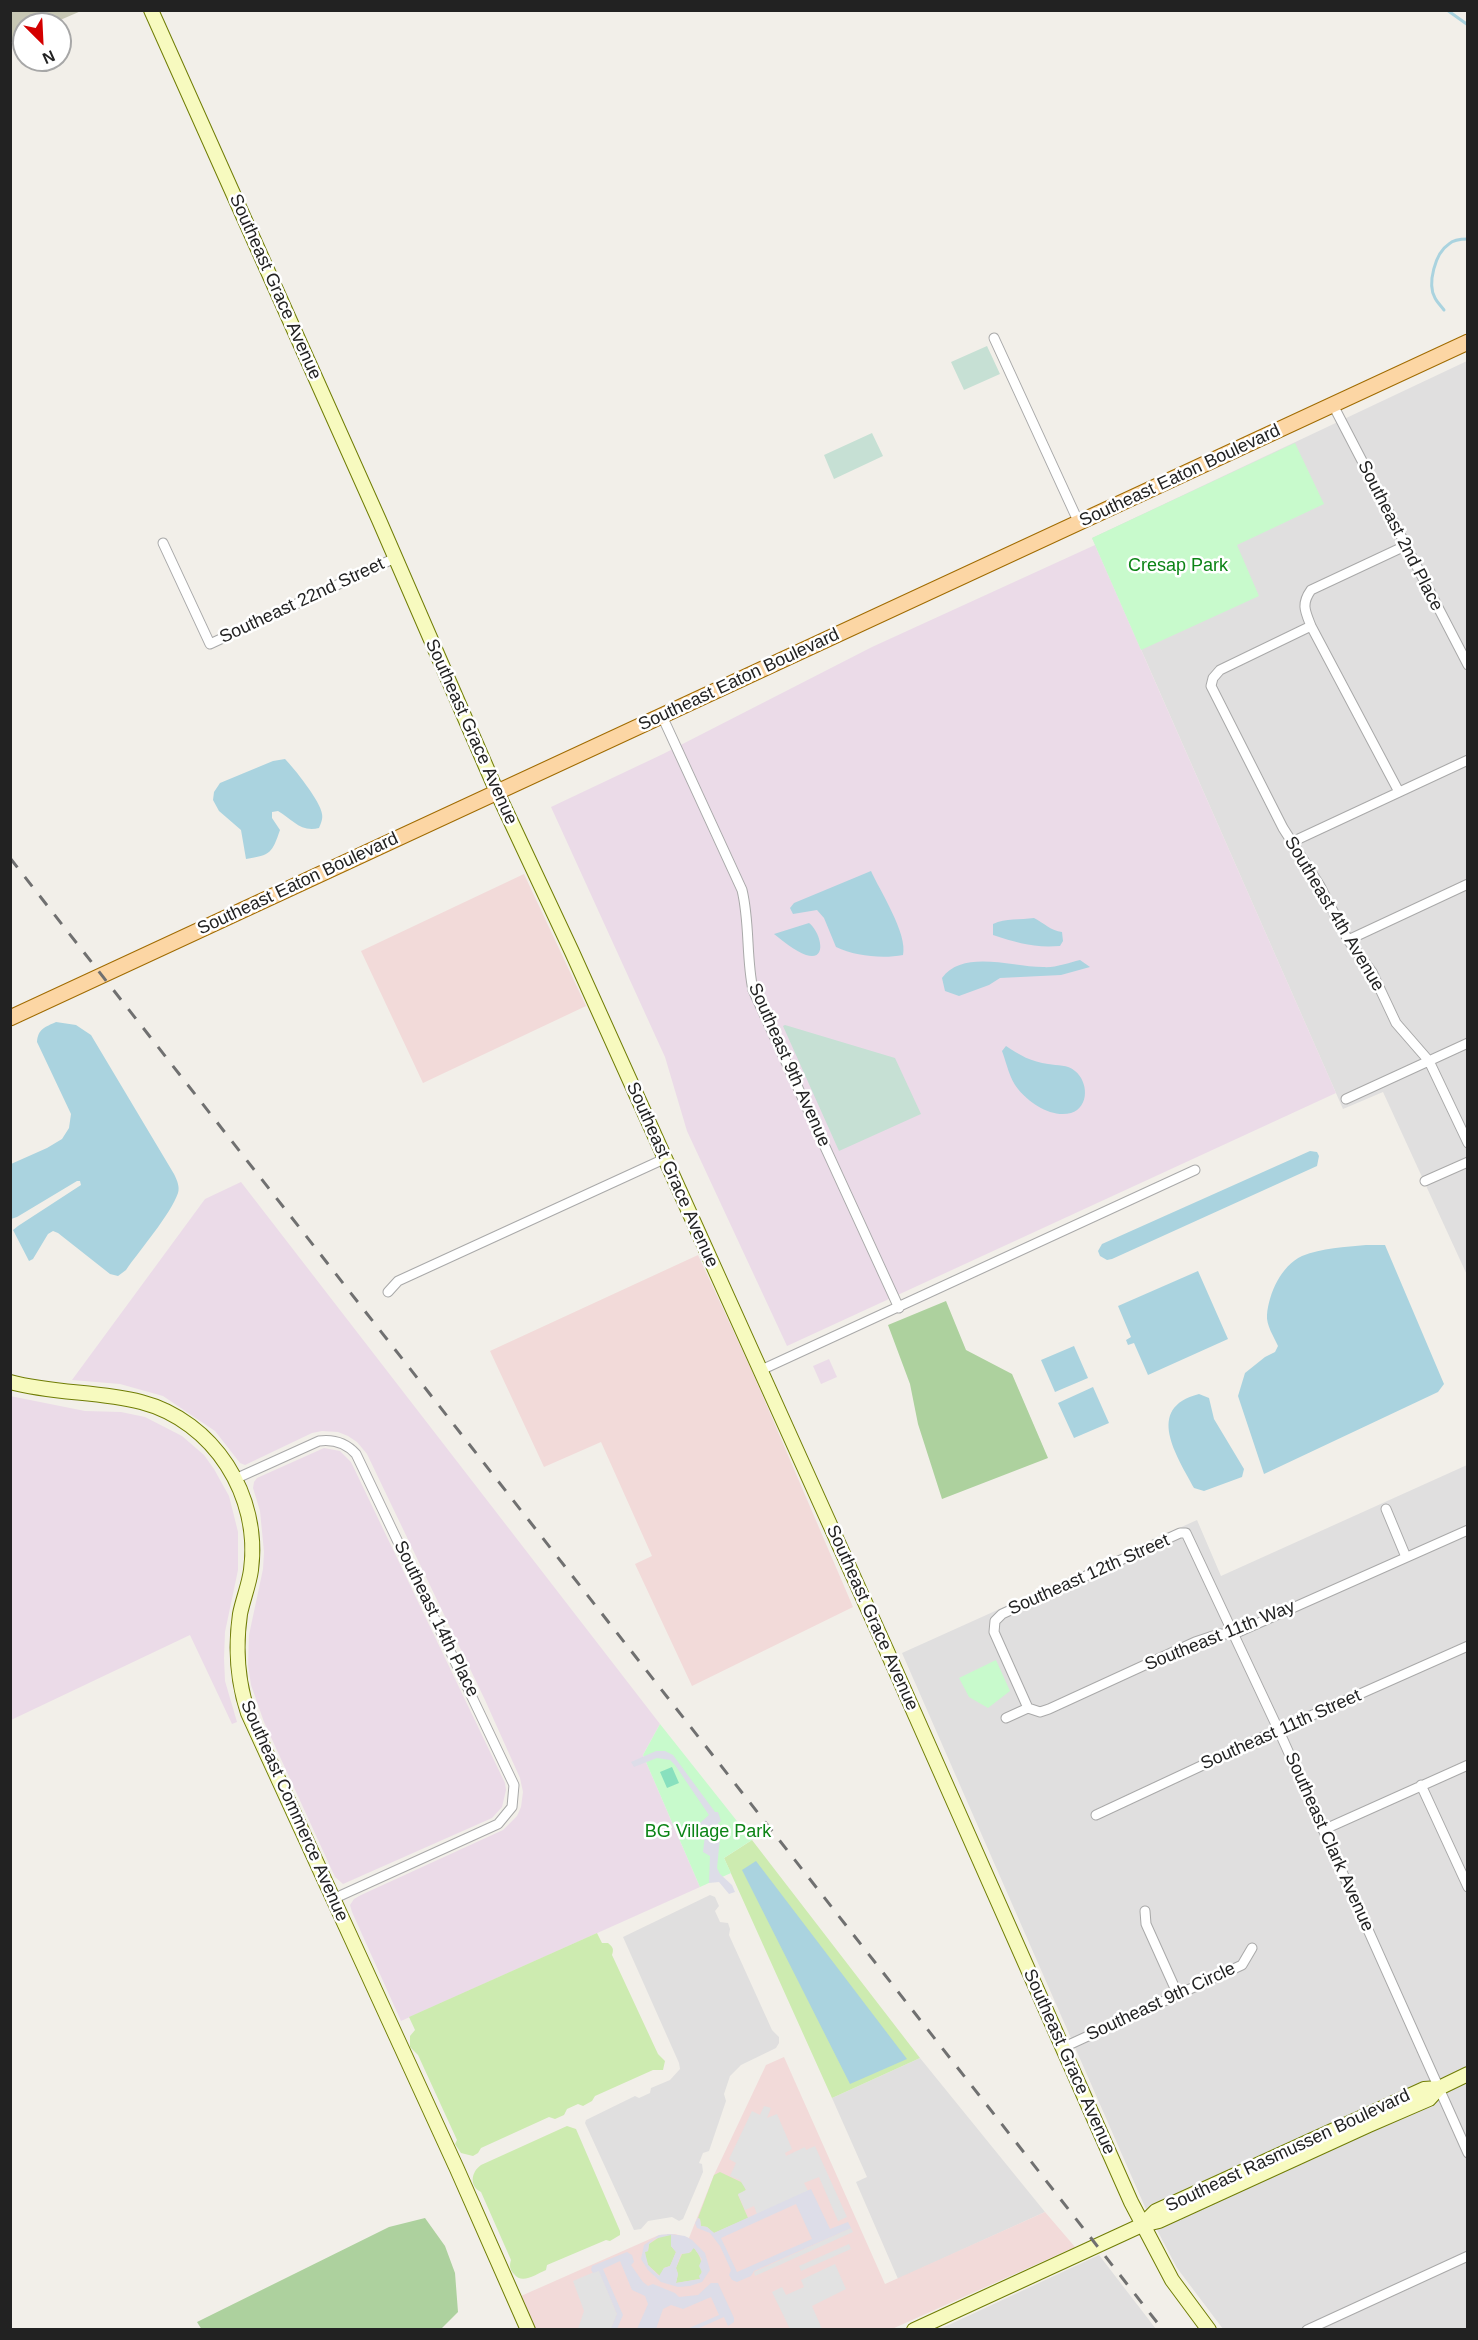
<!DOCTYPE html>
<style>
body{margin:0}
#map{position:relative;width:1478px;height:2340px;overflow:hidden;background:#f2efe9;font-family:Helvetica,sans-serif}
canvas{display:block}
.frame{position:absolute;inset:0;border:12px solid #222;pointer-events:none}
.north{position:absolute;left:12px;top:12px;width:60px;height:60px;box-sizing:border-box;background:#fff;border:2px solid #a7a7a7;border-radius:50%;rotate:156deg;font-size:16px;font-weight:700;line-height:24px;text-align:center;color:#222}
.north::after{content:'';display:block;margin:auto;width:21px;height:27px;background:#d40000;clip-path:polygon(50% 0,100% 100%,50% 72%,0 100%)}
</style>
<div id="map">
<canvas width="1478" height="2340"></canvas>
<div class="frame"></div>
<div class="north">N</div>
</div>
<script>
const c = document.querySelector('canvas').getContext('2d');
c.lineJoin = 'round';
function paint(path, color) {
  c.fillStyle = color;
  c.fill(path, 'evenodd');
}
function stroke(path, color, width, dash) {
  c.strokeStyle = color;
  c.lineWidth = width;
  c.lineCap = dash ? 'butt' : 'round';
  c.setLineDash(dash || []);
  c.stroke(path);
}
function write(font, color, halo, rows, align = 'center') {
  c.font = font + ' Helvetica,sans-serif';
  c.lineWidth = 5;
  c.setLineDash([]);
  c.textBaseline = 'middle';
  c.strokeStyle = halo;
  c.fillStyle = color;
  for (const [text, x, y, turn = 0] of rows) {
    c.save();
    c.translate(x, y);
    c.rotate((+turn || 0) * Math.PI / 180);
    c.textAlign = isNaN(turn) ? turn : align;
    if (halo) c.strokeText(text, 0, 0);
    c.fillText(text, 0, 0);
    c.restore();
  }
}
const residential = new Path2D(`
 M1467 361V1275L1383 1092 1343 1109 1092 538Z
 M1467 1465V2329H1223L1177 2268 1145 2207 902 1653 1197 1520 1221 1576Z
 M710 1895 715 1897 719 1906 715 1911 720 1922 728 1923 730 1929 729 1935 772 2030 779 2037V2043L776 2048 741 2065 730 2076 724 2094 726 2101 709 2151 703 2153 699 2163 702 2164 703 2172 683 2219 679 2221 672 2217 648 2221 641 2229 634 2230 585 2123 586 2120 635 2096 639 2098 650 2093 651 2088 670 2080 680 2069 679 2063 623 1937Z
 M920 2058 1045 2212 898 2279 856 2182 867 2177 832 2098Z
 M1099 2255 1156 2329H940Z`);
const commercial = new Path2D(`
 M524 874 586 1006 423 1083 361 951Z
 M698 1255 752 1371 853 1607 692 1686 635 1564 652 1556 601 1442 544 1467 490 1351Z
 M784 2057 885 2284 1045 2212 1075 2247 892 2329H536L521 2296 659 2235 675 2234 689 2238 714 2175 766 2065Z`);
const industrial = new Path2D(`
 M1095 545 1336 1093 787 1346 687 1131 665 1057 551 807 663 754 872 647Z
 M241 1182 660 1724 643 1755 700 1887 401 2021 352 1912 350 1905 354 1899 361 1895 503 1830 517 1816 521 1807 523 1792 520 1778 485 1700 367 1454 357 1442 348 1436 338 1432 322 1431 312 1433 245 1465 240 1463 215 1431 163 1396 120 1384 72 1380 205 1199Z
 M829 1359 837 1377 821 1384 813 1366Z
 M10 1396 85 1411 121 1412 145 1417 182 1436 204 1455 214 1469 229 1496 238 1532V1570L225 1632 224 1658 225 1681 237 1722 232 1724 190 1635 11 1720Z
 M324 1448 340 1451 351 1462 505 1783 506 1790 502 1807 492 1818 343 1884 335 1877 264 1722 251 1685 248 1665 249 1635 263 1569 264 1552 260 1511 253 1488 254 1482 257 1478Z`);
const construction = new Path2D(`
 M10 11 11 10 81 11 51 24H24V36L11 42Z`);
const grass = new Path2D(`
 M752 1840 920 2058 832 2098 724 1858Z
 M597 1933 602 1943H608C613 1947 614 1949 612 1955L658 2054 665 2061 663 2070H653L595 2096 592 2101 583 2106 578 2104 567 2109 564 2115 555 2119 549 2117 481 2148 478 2153 473 2156 461 2153 455 2144 457 2140 418 2055 410 2047V2036L415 2030 409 2017Z
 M567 2126 576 2129 620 2231V2235L610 2241 606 2240 547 2265 546 2270C536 2274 522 2285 514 2274 510 2270 509 2266 511 2260L481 2192C469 2186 471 2172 481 2165Z
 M720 2172 743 2183 746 2190 738 2195 748 2218 714 2233 707 2227 701 2226 700 2219 698 2218 714 2175Z
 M671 2234V2246L676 2252 670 2266 664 2268 660 2276 648 2265 644 2252 648 2251 649 2244 661 2236Z
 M693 2247C702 2257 704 2267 700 2279L676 2283 678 2274 676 2268 682 2254 691 2252Z`);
const forest = new Path2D(`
 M946 1301 966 1350 1012 1374 1048 1458 942 1499 918 1424 910 1384 888 1325Z
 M425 2218 445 2246 455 2273 458 2312 442 2328 202 2330 197 2322 389 2227Z`);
const wetland = new Path2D(`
 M987 346 1000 374 964 390 951 362Z
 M872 433 883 456 834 479 824 455Z
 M785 1025 895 1058 921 1114 839 1151 783 1026Z`);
const park = new Path2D(`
 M1295 443 1324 504 1237 545 1259 596 1141 650 1092 538Z
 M996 1660 1010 1691 988 1708 969 1697 959 1678Z
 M660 1724 752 1840 724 1858 731 1873 700 1887 643 1755Z`);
const pitch = new Path2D(`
 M672 1767 679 1783 667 1788 660 1772Z`);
const parking = new Path2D(`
 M764 2106 771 2108 767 2118 777 2114 792 2149 785 2153 786 2156 805 2147 806 2150 815 2146 847 2217 838 2221 819 2177 804 2183 808 2191 757 2214 754 2206 745 2210 738 2194 746 2190 740 2180 730 2176 736 2163 729 2159 752 2111 760 2115Z
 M851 2228 853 2232 755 2276 754 2272Z
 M849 2244 851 2249 801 2271 799 2266Z
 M835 2264 846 2289 812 2306 822 2329H790L772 2292 782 2287 786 2295 804 2287 801 2280Z
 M599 2270 617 2314 611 2329H578L584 2311 573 2281Z`);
const plaza = new Path2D(`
 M656 1751H665L673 1755 715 1812H718L721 1821 718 1823 720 1838 717 1868 720 1874 732 1885 735 1892 729 1894 719 1882 709 1883 710 1856 703 1852 705 1835 700 1823 709 1815 675 1765 670 1760 657 1758 634 1767 631 1762Z
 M811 2189 830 2229 848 2222 851 2228 754 2271 751 2276 737 2282 732 2280 729 2275 731 2270 720 2246 710 2233 697 2228 695 2223 698 2218 700 2219 701 2226 707 2227 714 2233ZM796 2204 812 2239 737 2272 721 2238Z
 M670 2234 685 2236 692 2240 705 2253 710 2270 702 2282 690 2286 678 2287 661 2282 648 2270 641 2259 644 2245 659 2235ZM671 2235V2246L676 2252 670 2266 664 2268 659 2276 648 2265 645 2252 648 2251 649 2244 654 2239ZM694 2248 702 2259 699 2266 702 2272 699 2276 700 2279 676 2283 678 2274 676 2268 681 2254 689 2253Z
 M627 2252 632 2255 634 2262 631 2265 643 2282 648 2286 653 2284 675 2293 679 2297 698 2295 711 2283H718L734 2318V2322L728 2326 724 2317 697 2329H687L719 2315 711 2297 683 2309 671 2305 663 2309 656 2329H637L648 2304 645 2296 632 2290 620 2261 603 2269 623 2315 617 2329H611L617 2314 599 2271 593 2273 591 2270 592 2266Z`);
const water = new Path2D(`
 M285 759C294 768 321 802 322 814 323 819 321 823 319 828 301 833 292 819 278 811L272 812V818L280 830C272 853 271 855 246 859L241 830 219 811 213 800 214 792 220 783 273 761Z
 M871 871C880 891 908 934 903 955 882 959 855 956 836 947L824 918 817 910 793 914 790 908 794 903Z
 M1034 918C1044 923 1051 931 1062 932L1063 941 1060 946C1033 948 1018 943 993 935V924C1006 918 1020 920 1034 918Z
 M809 923C820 931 829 962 806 955 795 951 783 941 774 934Z
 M1080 960 1090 967 1061 975 1000 978 989 985 959 996 945 991 942 978C963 949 1012 967 1043 967 1055 968 1068 963 1080 960Z
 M56 1022 76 1025 91 1035 174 1174C177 1180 180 1187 178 1193 171 1214 139 1251 126 1270L118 1276 110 1274 58 1233 53 1231 48 1234 33 1259 29 1261 13 1230 18 1226 81 1185 80 1181H77L17 1217 11 1219V1164L47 1148 62 1139 69 1128 71 1114 37 1042C38 1029 45 1027 56 1022Z
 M1006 1046C1019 1055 1032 1062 1048 1064 1058 1066 1067 1064 1075 1071 1088 1081 1090 1107 1071 1113 1052 1118 1030 1104 1018 1089 1009 1078 1007 1064 1002 1051Z
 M1310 1151 1317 1152 1319 1156 1317 1166 1112 1259 1107 1260 1100 1256 1098 1251 1102 1244Z
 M1366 1245H1385L1444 1384 1438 1392 1264 1474 1238 1396 1245 1373 1265 1357 1275 1352 1278 1346C1274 1337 1266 1325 1267 1315 1269 1293 1281 1266 1302 1256 1322 1248 1345 1247 1366 1245Z
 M1198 1271 1228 1339 1148 1375 1134 1343 1128 1345 1126 1340 1131 1337 1118 1306Z
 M1074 1346 1088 1378 1055 1392 1041 1360Z
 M1093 1387 1109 1423 1074 1438 1058 1403Z
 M1199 1394 1209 1398 1214 1419 1244 1469 1242 1477 1204 1491 1194 1488C1177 1456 1144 1408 1199 1394Z
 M756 1861 907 2059 850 2084 742 1870Z`);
const stream = new Path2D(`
 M1447 10 1468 25
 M1444 310C1441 306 1437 302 1435 298 1427 284 1435 253 1449 244 1453 240 1462 239 1468 239`);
const street = new Path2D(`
 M994 338 1079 523
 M1333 405 1468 665
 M163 543 210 644 395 558
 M1311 626 1220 670 1213 678 1211 686 1283 828 1320 886 1348 940 1372 972 1396 1023 1429 1061 1468 1143
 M662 716 742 890C750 923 746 957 753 990L899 1308
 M1399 792 1311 626C1305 611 1301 604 1311 590L1405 546
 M1292 842 1468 760
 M1348 940 1468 884
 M1346 1099 1468 1043
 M1425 1181 1468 1162
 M388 1292 398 1281 664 1159
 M759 1371 1195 1170
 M235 1479 319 1441C334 1439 346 1443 356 1454L514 1785 512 1807 498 1824 333 1899
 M1386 1509 1406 1557
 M1028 1708 994 1632 995 1621 1002 1614 1180 1533H1186L1279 1731 1468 2153
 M1006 1718 1028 1708 1040 1712 1049 1709 1195 1642 1219 1634H1234L1468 1530
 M1421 1785 1468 1887
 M1096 1815 1263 1737 1468 1646
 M1323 1830 1468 1765
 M1145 1911 1146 1924 1178 1995
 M1062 2048 1242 1965 1252 1948
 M1307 2330 1468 2256`);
const secondary = new Path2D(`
 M151 10 379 520 497 792 572 952 886 1649 1131 2202 1172 2280 1209 2330
 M10 1382C54 1394 98 1391 141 1402 214 1421 261 1496 251 1570 249 1585 243 1599 240 1614 235 1649 237 1680 248 1713L457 2169 528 2330
 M1142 2225 1156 2211 1424 2089 1439 2088
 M914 2330 1142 2225 1159 2221 1369 2125 1429 2099 1439 2088 1468 2074`);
const primary = new Path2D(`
 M10 1018 1468 342`);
const rail = new Path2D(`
 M10 858 1163 2330`);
const streetNames = [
 ["Southeast Grace Avenue",275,287,66],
 ["Southeast Eaton Boulevard",1180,476,-25],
 ["Southeast 2nd Place",1400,536,63],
 ["Southeast 22nd Street",302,601,-25],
 ["Southeast Eaton Boulevard",739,680,-25],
 ["Southeast Grace Avenue",471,732,66],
 ["Southeast Eaton Boulevard",298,884,-25],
 ["Southeast 4th Avenue",1334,914,59],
 ["Southeast 9th Avenue",789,1065,66],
 ["Southeast Grace Avenue",672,1175,66],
 ["Southeast 12th Street",1089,1575,-24],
 ["Southeast Grace Avenue",872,1618,66],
 ["Southeast 14th Place",436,1619,64],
 ["Southeast 11th Way",1220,1636,-22],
 ["Southeast 11th Street",1281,1730,-24],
 ["Southeast Commerce Avenue",294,1811,66],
 ["Southeast Clark Avenue",1329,1842,66],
 ["Southeast 9th Circle",1161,2002,-25],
 ["Southeast Grace Avenue",1069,2062,66],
 ["Southeast Rasmussen Boulevard",1288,2151,-25]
];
const parkNames = [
 ["Cresap Park",1178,566],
 ["BG Village Park",708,1832]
];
paint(residential, '#e0dfdf');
paint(commercial, '#f2dad9');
paint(industrial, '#ebdbe8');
paint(construction, '#c7c7b4');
paint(grass, '#cdebb0');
paint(forest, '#add19e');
paint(wetland, '#c6e0d4');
paint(park, '#c8facc');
paint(pitch, '#88e0be');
paint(parking, '#e2e2e2');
paint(plaza, '#dddde8');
paint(water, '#aad3df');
stroke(stream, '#aad3df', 3);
stroke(street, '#a9a9a9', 11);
stroke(secondary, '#707d05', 16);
stroke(primary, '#a06b00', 17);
stroke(street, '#fff', 9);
stroke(secondary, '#f7fabf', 14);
stroke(primary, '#fcd6a4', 15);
stroke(rail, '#707070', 3, [12, 12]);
write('18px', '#222', '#fff', streetNames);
write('18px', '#0c8416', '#fff', parkNames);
</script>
